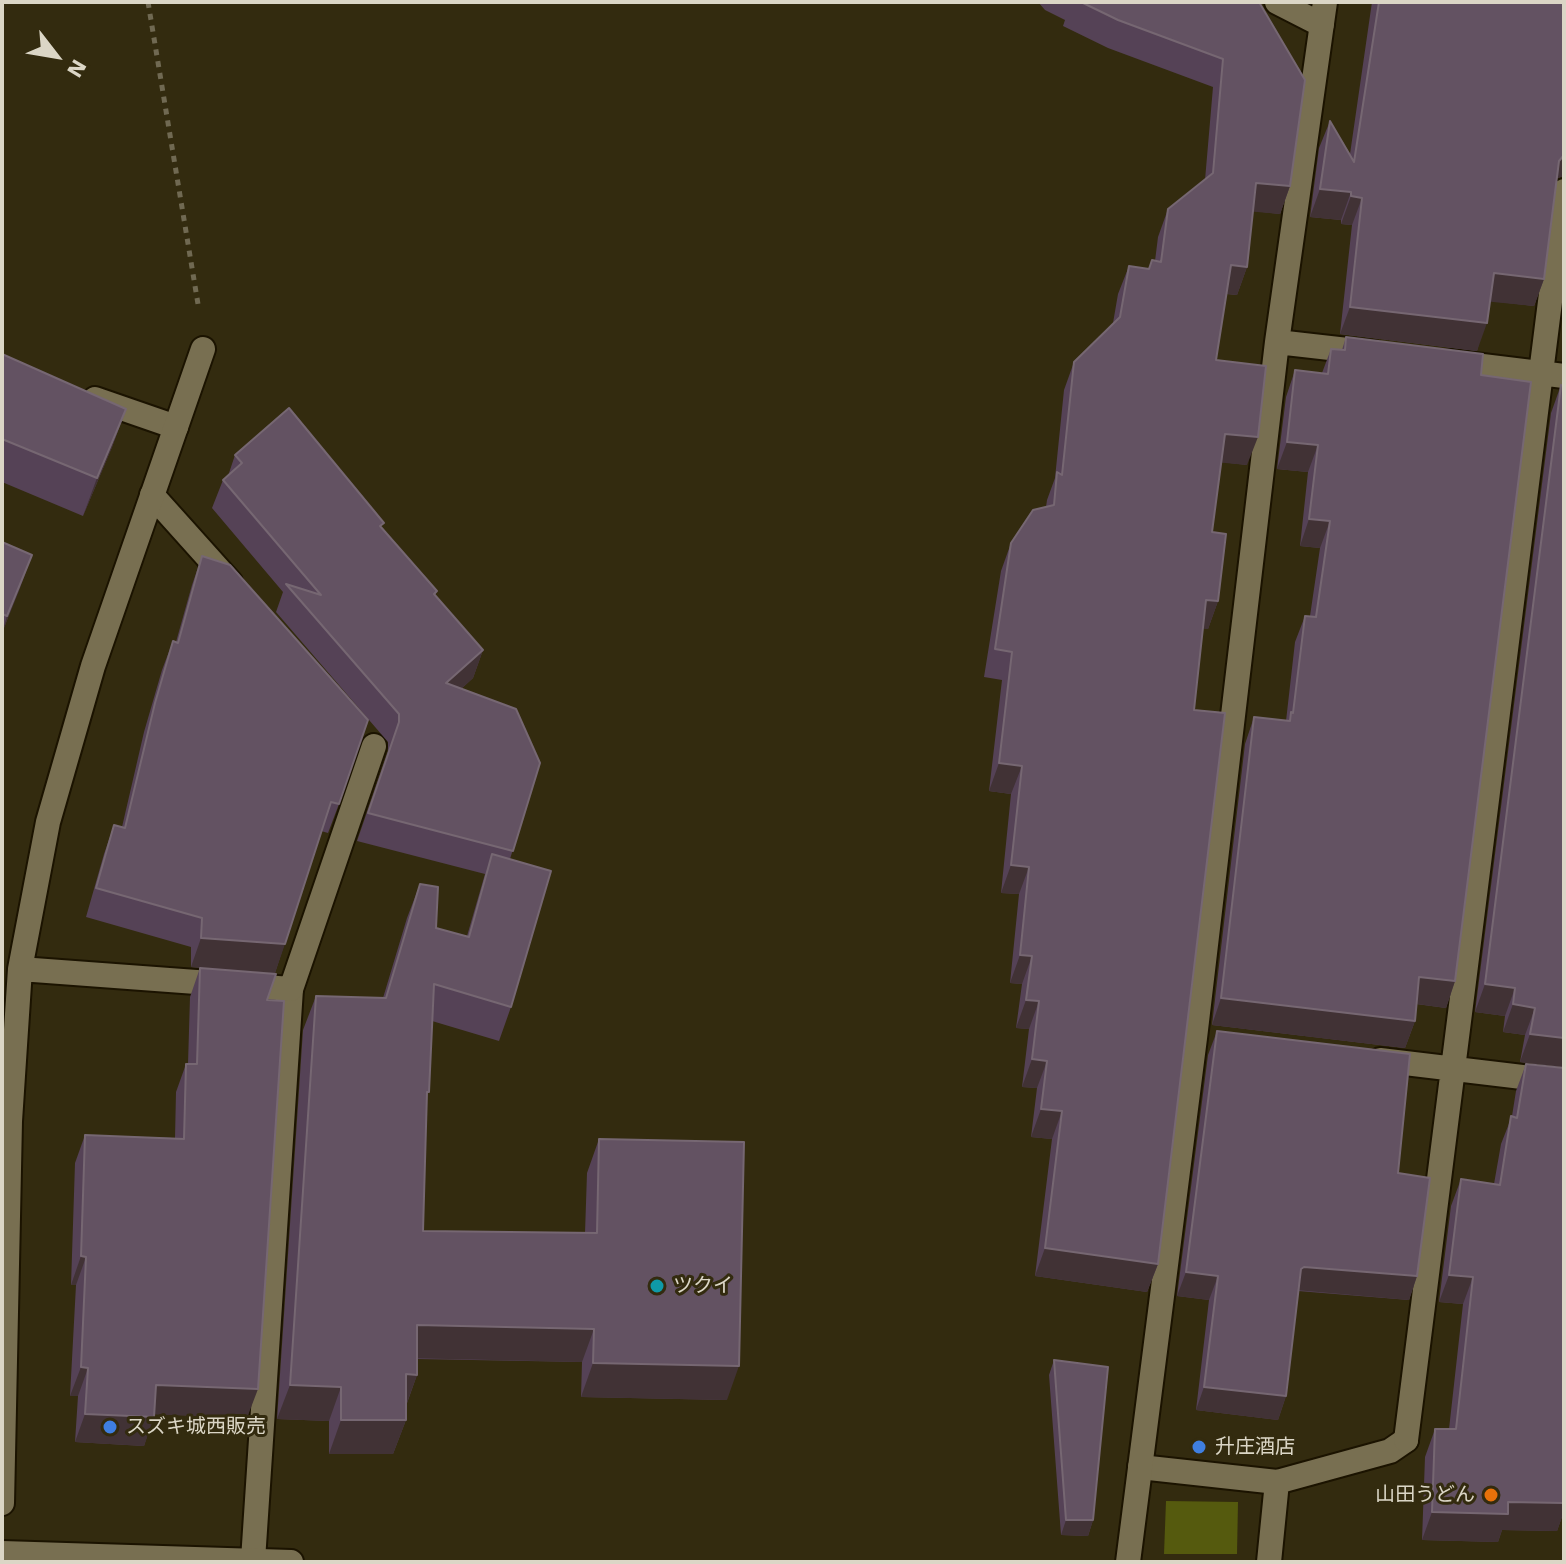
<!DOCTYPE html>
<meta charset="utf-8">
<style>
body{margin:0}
#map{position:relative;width:1566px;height:1564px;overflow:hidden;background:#332b0f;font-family:"Work Sans",sans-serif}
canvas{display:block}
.frame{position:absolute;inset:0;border:4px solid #dbd6c6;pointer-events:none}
.north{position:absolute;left:16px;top:16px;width:80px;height:80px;-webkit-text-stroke:6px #332b0f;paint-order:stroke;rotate:121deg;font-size:22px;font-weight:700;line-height:32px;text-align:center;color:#dbd6c6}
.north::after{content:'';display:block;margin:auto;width:28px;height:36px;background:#dbd6c6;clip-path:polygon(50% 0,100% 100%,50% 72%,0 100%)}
</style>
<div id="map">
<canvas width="1566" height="1564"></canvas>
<div class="frame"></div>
<div class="north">N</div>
</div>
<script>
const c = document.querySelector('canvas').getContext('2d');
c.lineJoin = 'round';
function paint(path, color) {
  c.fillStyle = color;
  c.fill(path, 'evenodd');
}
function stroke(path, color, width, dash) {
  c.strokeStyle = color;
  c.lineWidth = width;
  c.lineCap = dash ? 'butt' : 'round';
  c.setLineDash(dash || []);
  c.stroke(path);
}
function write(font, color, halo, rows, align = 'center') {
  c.font = font + ' "Work Sans","Noto Sans JP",sans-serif';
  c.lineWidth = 6;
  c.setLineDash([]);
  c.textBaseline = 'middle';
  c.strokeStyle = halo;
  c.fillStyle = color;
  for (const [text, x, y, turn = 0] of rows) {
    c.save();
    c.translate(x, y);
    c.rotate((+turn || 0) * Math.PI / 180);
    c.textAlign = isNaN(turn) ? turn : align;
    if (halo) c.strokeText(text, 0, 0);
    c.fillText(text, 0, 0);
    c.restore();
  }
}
const green = new Path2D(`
 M1166 1501 1238 1502 1237 1554H1164Z`);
const path = new Path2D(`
 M148 2 198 304`);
const lane = new Path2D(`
 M95 399 176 427
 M152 495 230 582
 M1140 1467 1277 1482
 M253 1560 291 989
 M1269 1562 1277 1482 1390 1451 1406 1440`);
const street = new Path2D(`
 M1277 2 1322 25
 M1277 342 1374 353
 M1450 362 1564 376
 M20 969 291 989 374 746
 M1380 1060 1564 1082
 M1406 1440 1564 191
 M2 1503 10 1121 20 969 48 822 93 666 203 349
 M1128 1562 1195 1038 1277 342 1325 2`);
const secondary = new Path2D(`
 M2 1553 291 1562`);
const wall = new Path2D(`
 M1038 2H1259L1290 186 1280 214 1253 211 1247 267 1237 295 1226 294 1216 360 1247 465 1221 462 1212 532 1218 601 1208 629 1203 628 1194 710 1158 1264 1147 1292 1035 1276 1052 1139 1031 1137 1037 1088 1022 1087 1029 1029 1016 1028 1022 984 1010 983 1019 894 1001 893 1011 794 989 791 1002 680 984 677 1001 571 1011 543 1046 507 1047 500 1055 478 1064 390 1074 362 1113 323 1118 294 1129 266 1148 269 1155 261 1158 237 1168 209 1205 180 1213 87 1108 48 1063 26 1065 20 1045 10Z
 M1372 2H1564V176L1557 178 1544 279 1534 306 1490 301 1477 351 1340 334 1352 225 1341 224V220L1310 217 1319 148 1330 121 1350 154Z
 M1346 337 1481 375 1455 981 1446 1008 1416 1004 1415 1021 1405 1048 1212 1025 1245 744 1254 717 1286 721 1295 642 1305 616H1310L1320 548 1300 546 1308 472 1277 469 1286 397 1295 370 1322 373 1331 349 1342 350Z
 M2 354 126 409 112 447 83 516 2 482Z
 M1561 385 1564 386V1067L1520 1062 1525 1035 1503 1032 1505 1016 1475 1012 1551 413Z
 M235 455 382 528 437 591 435 596 483 650 473 678 461 689 540 763 510 859 511 1007 499 1041 432 1021 427 1098 423 1231 585 1233 587 1173 599 1139 727 1400 581 1397 582 1362 417 1359V1375L406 1406V1420L393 1454H329V1421L277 1419 303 1030 316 996 383 998 407 918 420 884 436 928 467 936 485 874 357 841 388 751V742L276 612 283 592 212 508 223 480 228 476Z
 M2 542 32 555 2 633Z
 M202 556 339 804 328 833 321 831 275 973 191 967V947L86 917 104 854 114 825 122 827 144 732 162 670 173 641 176 642 192 585Z
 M200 968 267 1000 247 1418 154 1414 144 1446 75 1442 78 1396H70L76 1285H71L75 1163 85 1135 175 1138 176 1092 186 1064H188L190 997Z
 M1217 1031 1398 1173 1417 1276 1409 1300 1298 1291 1286 1396 1278 1420 1196 1410 1209 1300 1177 1296 1208 1055Z
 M1526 1064 1564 1068V1511L1557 1531 1502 1530 1498 1542 1422 1540 1425 1457 1435 1429H1449L1463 1304 1439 1302 1451 1206 1461 1179 1494 1184 1501 1144 1512 1116 1516 1091Z
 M1054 1360 1093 1520 1088 1536 1061 1535 1049 1375Z`);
const shadedWall = new Path2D(`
 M1564 155V176L1558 178 1559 161Z
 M1256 183 1290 186 1280 214 1246 211Z
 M1320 189 1351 192 1341 220 1310 217Z
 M1351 196 1362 198 1352 225 1341 224Z
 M1231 265 1247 267 1237 295 1221 293Z
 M1494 273 1544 279 1534 306 1483 301Z
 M1350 307 1487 323 1477 351 1340 334Z
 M126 409 112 447 83 516 97 478Z
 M1225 434 1258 437 1247 465 1215 462Z
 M1287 442 1318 445 1308 472 1277 469Z
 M1309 519 1330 521 1320 548 1300 546Z
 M32 555 19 591 2 633 7 616Z
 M1206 600 1218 601 1208 629 1195 628Z
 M483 650 473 678 436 712 446 683Z
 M999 763 1022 766 1011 794 989 791Z
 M1011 865 1029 867 1019 894 1001 893Z
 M201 938 285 944 275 973 191 967Z
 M1020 955 1032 956 1022 984 1010 983Z
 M1419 977 1455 981 1446 1008 1410 1003Z
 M1485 984 1515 988 1505 1016 1475 1012Z
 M1221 998 1415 1021 1405 1048 1212 1025Z
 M1026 1000 1039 1001 1029 1029 1016 1028Z
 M1513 1004 1535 1008 1525 1035 1503 1032Z
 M1530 1034 1564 1038V1067L1520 1062Z
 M1032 1059 1047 1061 1037 1088 1022 1087Z
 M1041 1109 1062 1111 1052 1139 1031 1137Z
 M1045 1248 1158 1264 1147 1292 1035 1276Z
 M81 1256 86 1257 76 1285H71Z
 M1304 1267 1417 1276 1409 1300 1296 1290 1301 1269Z
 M1186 1272 1218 1276 1209 1300 1177 1296Z
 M1449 1275 1473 1277 1463 1304 1439 1302Z
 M417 1325 594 1329 582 1362 405 1358Z
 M593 1363 739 1366 727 1400 581 1397Z
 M81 1367 88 1368 78 1396H70Z
 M406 1374 417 1375 405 1408Z
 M156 1385 258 1389 247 1418 146 1414Z
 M290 1385 341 1387 329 1421 277 1419Z
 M1204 1387 1286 1396 1278 1420 1196 1410Z
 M85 1414 154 1417 144 1446 75 1442Z
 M341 1420H406L393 1454H329Z
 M1508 1502 1564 1503V1511L1557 1531 1502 1530 1498 1542 1422 1540 1432 1512Z
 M1066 1520H1093L1088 1536 1061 1535Z`);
const building = new Path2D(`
 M1081 2H1259L1305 80 1290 186 1256 183 1247 267 1231 265 1216 360 1266 366 1258 437 1225 434 1212 532 1226 534 1218 601 1206 600 1194 710 1225 713 1158 1264 1045 1248 1062 1111 1041 1109 1047 1061 1032 1059 1039 1001 1026 1000 1032 956 1020 955 1029 867 1011 865 1022 766 999 763 1012 652 995 649 1011 543 1033 510 1054 505 1057 472 1062 475 1074 362 1120 317 1129 266 1149 269 1152 260 1161 262 1168 209 1213 173 1223 59 1118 20Z
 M1379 2H1564V155L1559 161 1544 279 1494 273 1487 323 1350 307 1362 198 1351 196V192L1320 189 1330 121 1354 162Z
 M1346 337 1483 354 1481 375 1531 382 1455 981 1419 977 1415 1021 1221 998 1254 717 1290 721 1291 712 1293 713 1305 616 1316 617 1330 521 1309 519 1318 445 1287 442 1295 370 1328 374 1331 349 1345 350Z
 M2 354 126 409 97 478 2 439Z
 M1561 385 1564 386V1038L1530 1034 1535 1008 1513 1004 1515 988 1485 984Z
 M289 408 384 523 380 526 437 591 434 594 483 650 446 683 516 709 540 763 513 851 368 813 399 722V714L286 584 321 595 223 480 242 463 235 455Z
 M2 542 32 555 7 616 2 614Z
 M202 556 230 565 368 720 339 804 331 802 285 944 201 938 202 918 96 888 114 825 125 828 155 703 173 641 178 643Z
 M492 854 551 871 511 1007 434 984 429 1092H427L423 1231 597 1233 599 1139 744 1142 739 1366 593 1363 594 1329 417 1325V1375L406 1374V1420H341V1387L290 1385 316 996 386 998 420 884 438 887 436 928 469 937Z
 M200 968 276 974 267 1000 284 1001 258 1389 156 1385 154 1417 85 1414 88 1368 81 1367 86 1257 81 1256 85 1135 184 1139 186 1064H197Z
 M1217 1031 1410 1054 1398 1173 1430 1178 1417 1276 1304 1267 1301 1269 1286 1396 1204 1387 1218 1276 1186 1272Z
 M1526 1064 1564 1068V1503L1508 1502V1514L1432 1512 1435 1429H1456L1473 1277 1449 1275 1461 1179 1500 1185 1511 1116 1517 1118Z
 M1054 1360 1108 1367 1093 1520H1066Z`);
const markers = [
 [657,1286,8,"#0f9aa8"],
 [110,1427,8,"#3f7fe0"],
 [1199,1447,8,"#3f7fe0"],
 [1491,1495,8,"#e8710a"]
];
const poiNames = [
 ["ツクイ",673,1286],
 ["スズキ城西販売",126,1427],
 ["升庄酒店",1215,1447],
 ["山田うどん",1475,1495,"right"]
];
paint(green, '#555a0e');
stroke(lane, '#1b1300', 28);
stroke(street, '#1b1300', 28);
stroke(secondary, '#1b1300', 28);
stroke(path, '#706952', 5, [6, 6]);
stroke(lane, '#786f51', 24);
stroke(street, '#786f51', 24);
stroke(secondary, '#786f51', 24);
paint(wall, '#554256');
paint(shadedWall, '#413235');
paint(building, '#635262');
stroke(building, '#766772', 2);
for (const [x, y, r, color] of markers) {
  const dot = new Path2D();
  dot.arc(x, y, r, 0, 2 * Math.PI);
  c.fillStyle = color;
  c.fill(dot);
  stroke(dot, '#332b0f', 3);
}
write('20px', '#dbd6c6', '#332b0f', poiNames, 'left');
</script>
